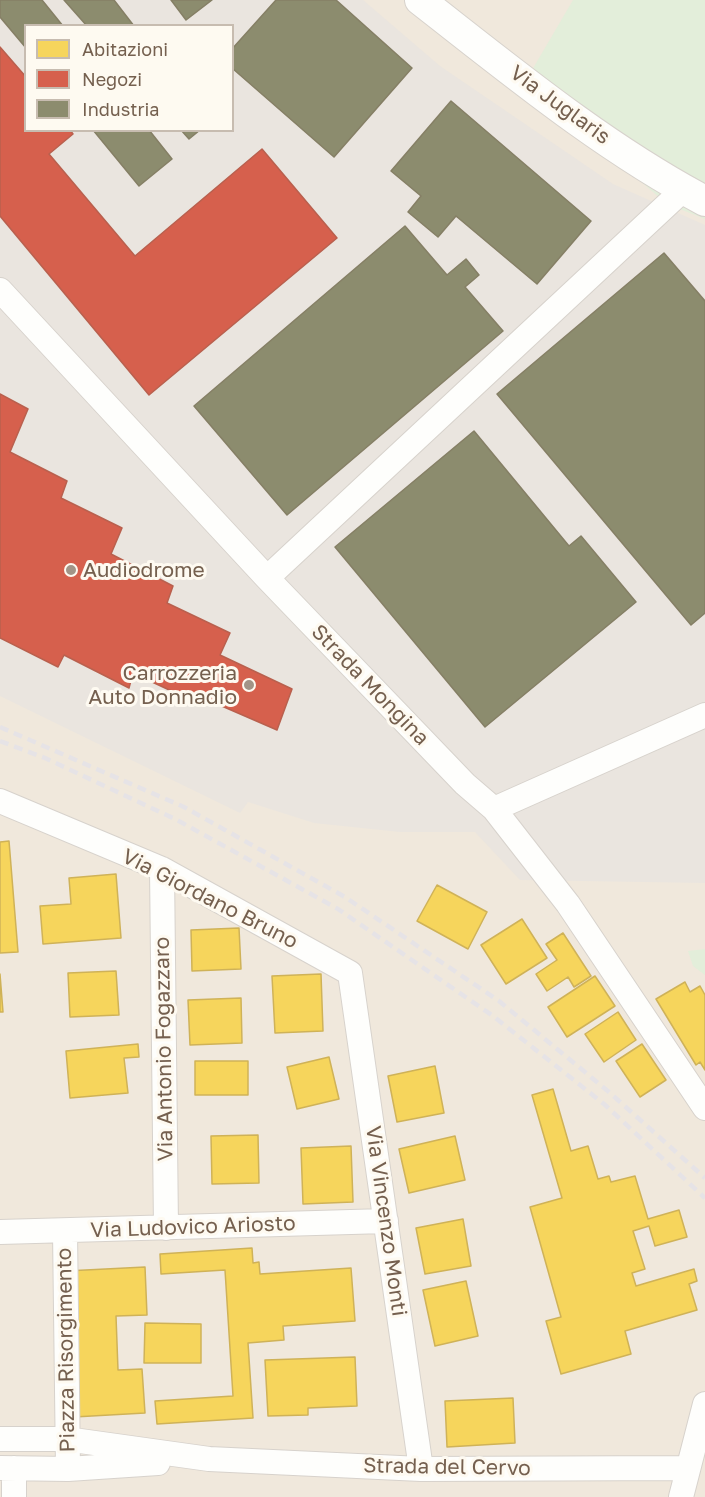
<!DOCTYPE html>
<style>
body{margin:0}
#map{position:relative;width:705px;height:1497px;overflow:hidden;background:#f7f5ee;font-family:"Golos Text",sans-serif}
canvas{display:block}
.legend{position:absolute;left:24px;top:24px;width:210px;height:108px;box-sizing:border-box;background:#fefaf1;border:2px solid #c7bcb0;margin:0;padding:8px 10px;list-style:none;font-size:18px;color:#75604f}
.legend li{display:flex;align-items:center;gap:12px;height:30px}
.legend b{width:30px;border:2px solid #c7bcb0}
</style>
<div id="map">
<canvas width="705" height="1497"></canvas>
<ul class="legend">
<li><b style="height:16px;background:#f6d55c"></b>Abitazioni</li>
<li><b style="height:16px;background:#d6604d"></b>Negozi</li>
<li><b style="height:16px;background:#8c8c6e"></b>Industria</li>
</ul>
</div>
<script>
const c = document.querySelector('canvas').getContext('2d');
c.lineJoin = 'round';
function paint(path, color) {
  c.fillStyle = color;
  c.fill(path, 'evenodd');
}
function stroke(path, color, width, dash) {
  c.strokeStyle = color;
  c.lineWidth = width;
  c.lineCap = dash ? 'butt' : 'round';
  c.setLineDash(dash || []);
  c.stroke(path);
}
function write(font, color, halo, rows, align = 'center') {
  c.font = font + ' "Golos Text",sans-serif';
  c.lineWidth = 6;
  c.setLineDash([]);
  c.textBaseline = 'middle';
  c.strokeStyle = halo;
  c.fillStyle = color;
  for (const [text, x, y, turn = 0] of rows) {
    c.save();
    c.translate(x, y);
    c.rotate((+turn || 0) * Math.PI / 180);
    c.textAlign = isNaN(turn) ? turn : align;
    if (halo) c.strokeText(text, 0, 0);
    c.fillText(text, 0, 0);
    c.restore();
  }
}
const residential = new Path2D(`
 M0 0H705V1497H0ZM26 26H232V130H26Z`);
const industrial = new Path2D(`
 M0 0H363L440 66 613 184 705 225V883L520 880 475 832H400L314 823 248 802 240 813 0 696ZM26 26H232V130H26Z`);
const green = new Path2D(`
 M573 0H705V219L667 204 525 82Z
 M705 949V975L693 966 688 951Z`);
const homes = new Path2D(`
 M9 841 18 952 0 953V842Z
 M116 874 121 938 43 944 40 906 71 904 69 878Z
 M437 885 487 912 468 949 417 921Z
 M522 919 547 958 506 984 481 945Z
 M239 928 241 969 192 971 191 930Z
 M563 933 591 976 574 987 568 977 547 991 536 974 557 960 546 944Z
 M116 971 119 1015 70 1017 68 973Z
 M0 974 3 1012H0Z
 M321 974 323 1031 275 1033 272 976Z
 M595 976 615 1006 567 1037 548 1007Z
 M685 982 690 992 700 986 705 995V1070L700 1062 696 1065 656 999Z
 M241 998 242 1043 190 1045 188 1000Z
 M618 1012 636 1040 604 1062 585 1034Z
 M138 1044 139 1057 124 1058 128 1093 70 1098 66 1051Z
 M642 1044 666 1080 640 1097 616 1061Z
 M329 1057 339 1099 297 1109 287 1067Z
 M195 1061H248V1095H195Z
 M435 1066 444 1113 397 1122 388 1076Z
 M553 1089 571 1151 588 1146 598 1179 609 1176 611 1182 635 1176 648 1219 679 1210 687 1237 655 1246 649 1226 633 1231 645 1269 632 1273 636 1286 694 1269 697 1281 689 1284 697 1310 625 1331 631 1354 561 1374 546 1321 561 1317 530 1207 562 1198 532 1095Z
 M258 1135 259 1183 212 1184 211 1136Z
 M455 1136 465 1180 409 1193 399 1149Z
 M351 1146 353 1202 303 1204 301 1148Z
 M463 1219 471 1266 425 1274 416 1228Z
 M252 1248 253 1263 259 1262 260 1274 351 1268 355 1321 283 1326 284 1340 248 1343 253 1418 157 1424 155 1401 233 1396 225 1270 161 1274 160 1254Z
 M145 1267 147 1315 116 1316 118 1370 142 1369 145 1413 74 1417 66 1271Z
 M466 1281 478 1336 435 1346 423 1290Z
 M145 1323 201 1324V1363H144Z
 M355 1357 357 1406 308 1408V1415L268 1416 265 1360Z
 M513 1398 515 1443 447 1447 445 1401Z`);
const shops = new Path2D(`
 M0 47 26 77V130H70L73 134 49 154 135 256 262 149 337 238 149 395 0 216Z
 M0 394 28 409 10 452 67 481 61 498 122 528 111 554 173 586 167 603 230 633 220 655 292 689 277 730 201 697 197 703 133 673 129 688 64 655 58 667 0 638Z`);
const industry = new Path2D(`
 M0 0H42L63 26H26V48L0 17Z
 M64 0H114L134 26H87Z
 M171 0H212L186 20Z
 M276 0H336L412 68 334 157 232 68V49Z
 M451 101 591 221 537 284 456 216 438 237 408 212 421 196 391 171Z
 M93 130H149L172 159 139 186Z
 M181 130H200L189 139Z
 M405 226 447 275 466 259 479 275 465 287 503 331 287 515 194 406Z
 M664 253 705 301V613L691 625 497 394Z
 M474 431 569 546 581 536 636 602 485 727 335 547Z`);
const minor = new Path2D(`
 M0 290 267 578 465 784 494 809 568 904 705 1108
 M267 578 684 189
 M0 801 162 869 350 973 421 1469
 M494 809 705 715
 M162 869 166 1228
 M65 1231 68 1469
 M0 1232 386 1221
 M0 1439H66L209 1459 421 1469 686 1468
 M0 1468 68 1469 158 1463
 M14 1468V1497
 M681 1497 705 1404`);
const tertiary = new Path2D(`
 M420 0C511 71 603 147 705 201`);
const rail = new Path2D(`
 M0 727 184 807 345 897 499 1001 609 1092 705 1178
 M0 741 45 758 177 820 338 909 493 1016 604 1104 705 1198`);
const markers = [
 [71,570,6,"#a29487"],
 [249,685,6,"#a29487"]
];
const streetNames = [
 ["Via Juglaris",560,105,36],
 ["Strada Mongina",370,685,46],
 ["Via Giordano Bruno",210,899,27],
 ["Via Antonio Fogazzaro",164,1049,-91],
 ["Via Vincenzo Monti",386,1221,82],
 ["Via Ludovico Ariosto",193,1227,-2],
 ["Piazza Risorgimento",66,1350,-91],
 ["Strada del Cervo",447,1467,1]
];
const poiNames = [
 ["Audiodrome",83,570],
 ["Carrozzeria",237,673,"right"],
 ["Auto Donnadio",237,697,"right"]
];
paint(residential, '#f0e8dc');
paint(industrial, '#eae5df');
paint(green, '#e3eeda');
paint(homes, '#f6d55c');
stroke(homes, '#cfb258', 1.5);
paint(shops, '#d6604d');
stroke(shops, '#b9604e', 1.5);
paint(industry, '#8c8c6e');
stroke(industry, '#857f65', 1.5);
stroke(minor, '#d7d2cc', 26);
stroke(tertiary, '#d7d2cc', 32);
stroke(minor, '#fefefc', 24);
stroke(tertiary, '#fefefc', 30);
stroke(rail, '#e6e3e6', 4.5, [9, 6]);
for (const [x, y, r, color] of markers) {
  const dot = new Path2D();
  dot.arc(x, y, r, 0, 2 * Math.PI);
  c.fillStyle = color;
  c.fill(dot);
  stroke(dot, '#fefaf1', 2);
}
write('21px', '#75604f', '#fefaf1', streetNames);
write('21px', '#75604f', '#fefaf1', poiNames, 'left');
</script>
